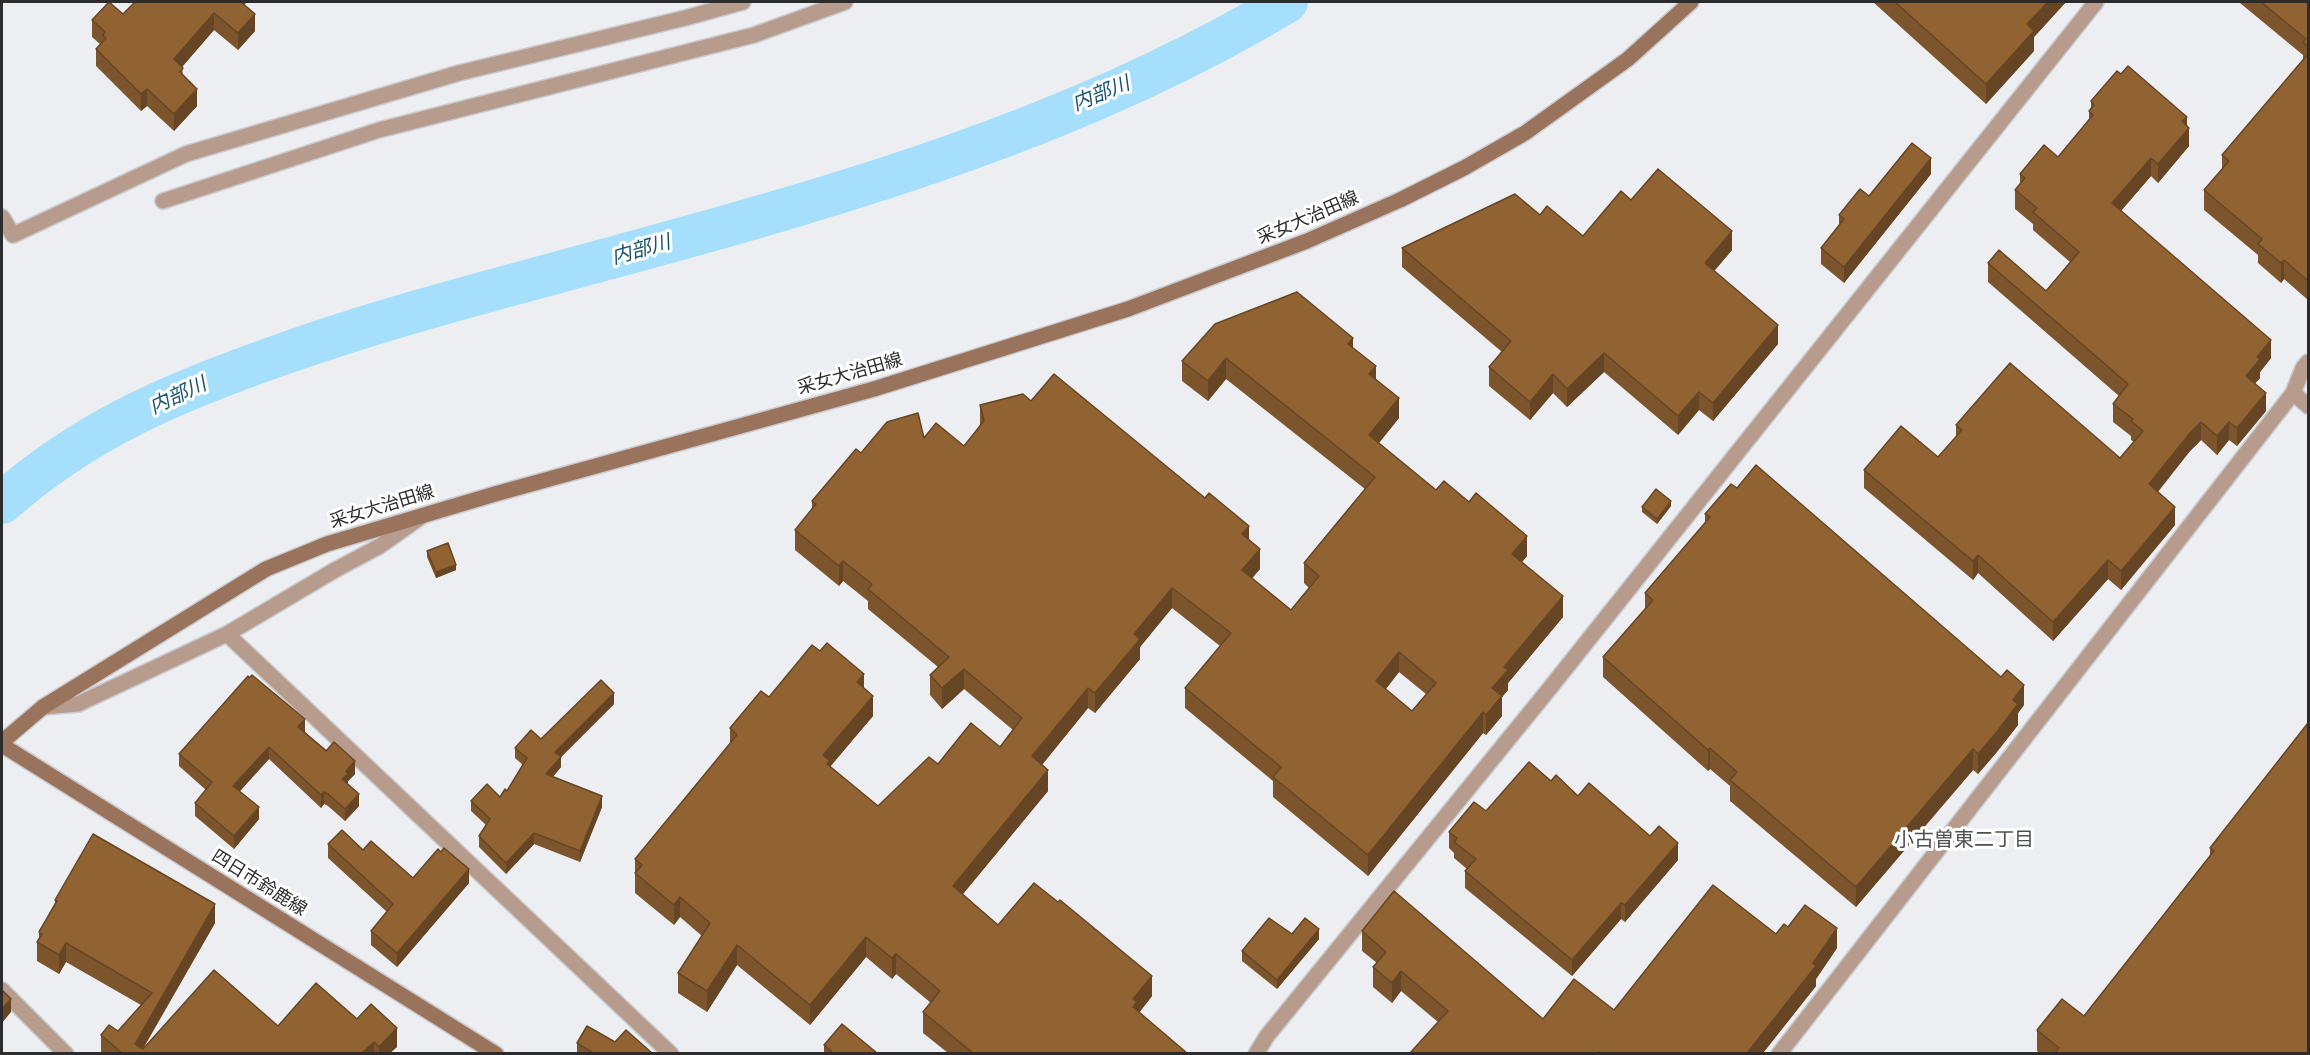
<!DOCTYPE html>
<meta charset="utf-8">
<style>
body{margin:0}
#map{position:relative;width:2310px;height:1055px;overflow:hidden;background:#edeef2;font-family:Cabin,sans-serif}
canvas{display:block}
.frame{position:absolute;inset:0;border:3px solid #2c2c2e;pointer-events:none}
</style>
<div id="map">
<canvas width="2310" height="1055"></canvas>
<div class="frame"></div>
</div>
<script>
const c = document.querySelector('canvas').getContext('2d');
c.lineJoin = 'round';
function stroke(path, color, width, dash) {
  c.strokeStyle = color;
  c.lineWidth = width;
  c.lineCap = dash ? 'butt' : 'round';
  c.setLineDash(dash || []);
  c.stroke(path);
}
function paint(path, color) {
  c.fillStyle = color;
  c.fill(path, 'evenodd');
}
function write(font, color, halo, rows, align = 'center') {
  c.font = font + ' Cabin,"Noto Sans JP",sans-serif';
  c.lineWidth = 6;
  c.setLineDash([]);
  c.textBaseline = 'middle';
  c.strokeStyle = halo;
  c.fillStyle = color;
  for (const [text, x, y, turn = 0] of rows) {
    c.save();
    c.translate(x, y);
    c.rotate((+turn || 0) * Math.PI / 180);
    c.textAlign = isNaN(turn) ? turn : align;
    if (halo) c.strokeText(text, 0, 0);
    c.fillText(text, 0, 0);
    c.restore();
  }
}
const river = new Path2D(`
 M2 503C87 428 177 391 283 354 390 316 501 288 611 258 843 195 1080 127 1287 2`);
const minor = new Path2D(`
 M163 201 379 130 754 35 845 2
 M2 217 13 235 186 154 459 73 685 18 743 2
 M2293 393 2308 406
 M227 634 671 1054
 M43 707 78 704 227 634 335 570 380 546 421 517
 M2 990 66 1054
 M1256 1054 1267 1036 1550 688 2096 2
 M1779 1054 2293 393 2303 368 2308 362`);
const secondary = new Path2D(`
 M2 742 43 707 266 569 327 544 495 494 874 389 1128 309 1307 241 1400 200 1464 168 1525 133 1628 59 1691 2
 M2 745 496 1054`);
const wall = new Path2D(`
 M135 2H247L244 5 255 31 238 50 214 30 182 67 183 76 197 106 174 131 147 106 141 111 96 66V49L100 44 92 37V20L123 14Z
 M1873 2H2066L2034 37V51L1986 104Z
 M2240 2H2308V300L2284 279 2281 283 2258 263V255L2204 210V190L2222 169V155L2303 61V55L2240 3Z
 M2091 101 2187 125 2189 146 2158 183 2151 176 2121 211 2271 358 2260 372V378L2255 383 2266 411 2237 446 2229 440 2217 455 2201 440 2190 451 2158 492 2175 525 2121 590 2108 579 2053 641 1978 573 1973 580 1864 488V470L1938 457 1956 437V425L2120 458 2134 442 2131 440V436L2113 422V404L2119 396 1988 282V263L2046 291 2070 262 2033 230V224L2015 209V190L2020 185V174L2058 157 2089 121V111L2091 109Z
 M1931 174 1844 283 1821 264V248L1839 225V215L1869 196Z
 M1631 200 1732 250 1714 271 1778 344 1713 421 1699 410 1678 435 1604 372 1567 407 1553 393 1530 420 1489 386V367L1502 352 1402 267V248L1540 215 1583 236Z
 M1353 348 1376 379 1399 418 1379 443 1436 490 1527 556 1522 562 1563 617 1508 683V690L1502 697V716L1486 735 1483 733 1368 876 1273 797V781L1185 708V688L1220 646 1172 608 1140 647V659L1095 713 1088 708 1042 765 1048 791 963 894 998 925 1152 996 1139 1013 1187 1053H948L923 1033V1012L931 1003 896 974 892 979 866 957 810 1025 737 965 707 1012 678 993V973L702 936 680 917 674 925 635 893V859L730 744V728L769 697 864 688 873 716 830 766 878 806 938 764 1000 747 1013 730 964 689 942 709 930 695V675L938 667 868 609V601L843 581 839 586 795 550V530L812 509V501L861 453 924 438 964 446 980 425V405L1031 401 1249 540 1260 569 1252 578 1291 610 1309 588 1304 583V563L1365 489 1226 379 1208 401 1182 381V361ZM1399 672 1426 694 1412 711 1386 689Z
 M1671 506 1657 524 1642 512V507Z
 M1705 514 2024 705 2018 713V725L1996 753 1978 774 1973 770 1856 907 1730 801V786L1710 769 1708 771 1603 677V657L1645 610V593L1705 523Z
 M427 551 456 570 436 578 427 557Z
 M614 704 561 757V767L553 777 602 807 580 862 534 844 506 874 479 847V836L486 825 471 811V801L500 797 507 791 523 765 515 758V748L541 739Z
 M2308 723V1053H2040L2037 1051V1030L2084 1016 2210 855V848Z
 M305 732 355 774 348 781V784L359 806 345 821 328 806 324 804 321 808 269 759 239 791 259 819 234 849 195 816V803L206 790 179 766V754Z
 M1551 781 1650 836 1678 860 1625 922 1621 919 1572 976 1465 888V871L1467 869 1454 858V853L1449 848V832L1486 811Z
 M328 844 363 850 413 878 469 883 397 967 371 945V931L387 912 328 858Z
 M55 900 215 923 143 1049 278 1026 357 1019 397 1047 390 1053H101V1035L118 1031 141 1005 66 962 59 974 37 961V942L39 939V932L55 903Z
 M1788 927 1837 948 1816 979V986L1763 1053H1410L1438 1022 1401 991 1392 1003 1373 987V967L1377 963 1362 951V931L1543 1019 1614 1010 1776 934Z
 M1319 939 1277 989 1242 961V951Z
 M615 1042 652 1053H577V1043Z
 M824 1045 877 1053H824Z`);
const shadedWall = new Path2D(`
 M2048 2H2066L2034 37V51L1986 104V84L2027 24Z
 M214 13V30L174 76V59Z
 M255 14V31L238 50V33Z
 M147 89V106L141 111V94Z
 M197 89V106L174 131V114Z
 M2187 117V131L2189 128V146L2158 183V164L2182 121Z
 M1931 158V174L1844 283V267Z
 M2151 158V176L2112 221V203Z
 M1732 231V250L1705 282V263Z
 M2284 260V279L2281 283V263Z
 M1778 325V344L1713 421V403Z
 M1353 338V358L1348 344Z
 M2271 340V358L2260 372V378L2246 394V376L2257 357Z
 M1604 353V372L1567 407V389Z
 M1226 358V379L1208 401V381Z
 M1376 366V386L1369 374Z
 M1553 374V393L1530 420V402Z
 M1699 392V410L1678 435V416Z
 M2266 393V411L2237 446V428Z
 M1399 398V418L1369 455V435Z
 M2201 422V440L2190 451 2149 502V484L2190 433Z
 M2229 422V440L2217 455V436Z
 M1671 501V506L1657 524V519Z
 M2175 507V525L2121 590V571Z
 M1249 526V546L1242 534Z
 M1527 536V556L1512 574V554Z
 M1260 549V569L1242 590V570Z
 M1978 555V573L1973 580V561Z
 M2108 560V579L2053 641V622Z
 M843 561V581L839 586V566Z
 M456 565V570L436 578V572Z
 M1172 588V608L1140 647V659L1095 713V693L1134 634Z
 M1563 596V617L1508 683V690L1502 697V716L1486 735V715L1492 688 1504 667Z
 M1399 652V672L1376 701V681Z
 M964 669V689L942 709V688Z
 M864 674V694L857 682Z
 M2024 685V705L2018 713V725L1996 753 1978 774V754L2013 700Z
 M1088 688V708L1032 777V756Z
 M614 693V704L561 757V767L546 784V774L555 752Z
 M873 696V716L830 767 823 755Z
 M1483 712V733L1368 876V855Z
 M305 719V732L298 739V727Z
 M269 747V759L233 799V786Z
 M1710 748V769L1708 771V750Z
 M1973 749V770L1856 907V887Z
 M355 761V774L348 781V786L342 779 346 771Z
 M1048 770V791L953 906V886Z
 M324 792V804L321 808V795Z
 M359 794V806L345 821V809Z
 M602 796V807L580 862V851Z
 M259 807V819L234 849V836Z
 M534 833V844L506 874V863Z
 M1678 843V860L1625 922V905Z
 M469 869V883L397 967V953Z
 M680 897V917L674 925V905Z
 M1621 903V919L1572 976V960Z
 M215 904V923L140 1053 135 1044Z
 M1837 928V948L1816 979V986L1763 1053H1747L1813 963Z
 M1319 929V939L1277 989V980Z
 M866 937V957L810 1025V1005Z
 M66 943V962L59 974V955Z
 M737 945V965L707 1012V991Z
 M896 954V974L892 979V958Z
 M1401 971V991L1392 1003V983Z
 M1152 976V996L1137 1015 1133 1007V999Z
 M11 999V1012L2 1023V1009Z
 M397 1028V1047L390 1053H379V1047Z
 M374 1042V1053H362Z`);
const building = new Path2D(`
 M109 2 123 14 135 2H241L255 14 238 33 214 13 174 59 183 68 180 72 197 89 174 114 147 89 141 94 96 49 106 38 103 35 105 32 92 20Z
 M1895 2H2048L2027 24 2034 31 1986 84Z
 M2261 2H2308V47L2303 42 2306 39Z
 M2308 54V281L2284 260 2281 263 2258 244 2262 239 2204 190 2229 161 2222 155Z
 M2128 66 2187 117 2182 121 2189 128 2158 164 2151 158 2112 203 2271 340 2257 357 2260 359 2246 376 2266 393 2237 428 2229 422 2217 436 2201 422 2190 433 2149 484 2175 507 2121 571 2108 560 2053 622 1978 555 1973 561 1864 470 1901 426 1938 457 1962 430 1956 425 2010 363 2120 458 2143 431 2131 421 2133 419 2113 404 2128 384 1988 263 1999 250 2046 291 2079 252 2033 212 2037 208 2015 190 2025 178 2020 174 2044 145 2058 157 2093 115 2089 111 2094 105 2091 101 2117 71 2121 74Z
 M1912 143 1931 158 1844 267 1821 248 1844 219 1839 215 1860 189 1869 196Z
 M1658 169 1732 231 1705 263 1778 325 1713 403 1699 392 1678 416 1604 353 1567 389 1553 374 1530 402 1489 367 1511 341 1402 248 1515 194 1540 215 1547 206 1583 236 1621 191 1631 200Z
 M1297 292 1353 338 1348 344 1376 366 1369 374 1399 398 1369 435 1436 490 1444 481 1469 502 1476 493 1527 536 1512 554 1563 596 1504 667 1508 670 1492 688 1502 696 1486 715 1483 712 1368 855 1273 777 1281 767 1185 688 1231 633 1172 588 1134 634 1140 639 1095 693 1088 688 1032 756 1048 770 953 886 998 925 1034 883 1058 902 1060 900 1152 976 1133 999 1137 1002 1133 1007 1187 1053H973L923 1012 940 991 896 954 892 958 866 937 810 1005 737 945 707 991 678 973 710 923 680 897 674 905 635 873 642 865 635 859 737 735 730 728 761 691 769 697 812 645 820 651 827 643 864 674 857 682 873 696 823 755 830 761 827 764 878 806 929 757 938 764 971 723 1000 747 1022 718 964 669 942 688 930 675 949 657 868 589 872 584 843 561 839 566 795 530 816 504 812 501 856 449 861 453 887 422 918 413 924 438 936 423 964 446 984 421 980 405 1023 394 1031 401 1054 374 1205 498 1209 493 1249 526 1242 534 1260 549 1242 570 1291 610 1319 576 1304 563 1375 477 1226 358 1208 381 1182 361 1215 324ZM1399 652 1436 683 1412 711 1376 681Z
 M1756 465 2001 677 2007 670 2024 685 2013 700 2018 704 1996 733 1978 754 1973 749 1856 887 1730 780 1737 772 1710 748 1708 750 1603 657 1653 600 1645 593 1710 517 1705 514 1731 484 1737 488Z
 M1656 489 1671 501 1657 519 1642 507Z
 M448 543 456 565 436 572 427 551Z
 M252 675 305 719 298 727 326 751 334 742 355 761 346 771 348 774 342 779 359 794 345 809 328 794 324 792 321 795 269 747 233 786 259 807 234 836 195 803 212 782 179 754 248 676 249 678Z
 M601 680 614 693 555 752 561 757 546 774 602 796 580 851 534 833 506 863 479 836 490 819 471 801 487 784 500 797 505 789 507 791 527 758 515 748 531 730 541 739Z
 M2308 723V1053H2055L2059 1048 2037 1030 2062 999 2084 1016 2214 851 2210 848Z
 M1529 762 1551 781 1556 775 1578 796 1589 783 1650 836 1659 826 1678 843 1625 905 1621 903 1572 960 1465 871 1476 859 1454 842 1457 838 1449 832 1474 802 1486 811Z
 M342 830 363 850 371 841 413 878 438 849 441 852 444 848 469 869 397 953 371 931 393 904 328 844Z
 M93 834 215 904 135 1044 143 1049 214 970 278 1026 316 983 357 1019 371 1004 397 1028 379 1047 374 1042 362 1053H122L101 1035 109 1025 118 1031 152 993 66 943 59 955 37 942 42 934 39 932 57 901 55 900Z
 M1713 885 1776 934 1784 924 1788 927 1805 905 1837 928 1813 963 1816 966 1747 1053H1601L1599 1052 1597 1053H1410L1448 1011 1401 971 1392 983 1373 967 1386 952 1362 931 1394 891 1543 1019 1574 979 1614 1010Z
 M1269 918 1292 934 1305 918 1319 929 1277 980 1242 951Z
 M2 990 11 999 2 1009Z
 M842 1024 877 1053H833L824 1045Z
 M587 1026 615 1042 626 1030 652 1053H593L577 1043Z`);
const streetNames = [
 ["采女大治田線",1308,218,-23],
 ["采女大治田線",850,374,-16],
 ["采女大治田線",382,507,-17],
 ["四日市鈴鹿線",259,883,32]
];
const waterNames = [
 ["内部川",1101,94,-22],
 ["内部川",641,250,-16],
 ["内部川",178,396,-25]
];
const neighbourhoodNames = [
 ["小古曽東二丁目",1964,840]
];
stroke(river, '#a5dffb', 42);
stroke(minor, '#cacbcf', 18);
stroke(secondary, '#cacbcf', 18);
stroke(minor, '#b79b8c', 15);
stroke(secondary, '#9a735c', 15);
paint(wall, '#7d552c');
paint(shadedWall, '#664524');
paint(building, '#916333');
stroke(building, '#664524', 1.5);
write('18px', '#2c2c2e', '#fff', streetNames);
write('italic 20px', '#19546b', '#fff', waterNames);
write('20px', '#4f5053', '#fff', neighbourhoodNames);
</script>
